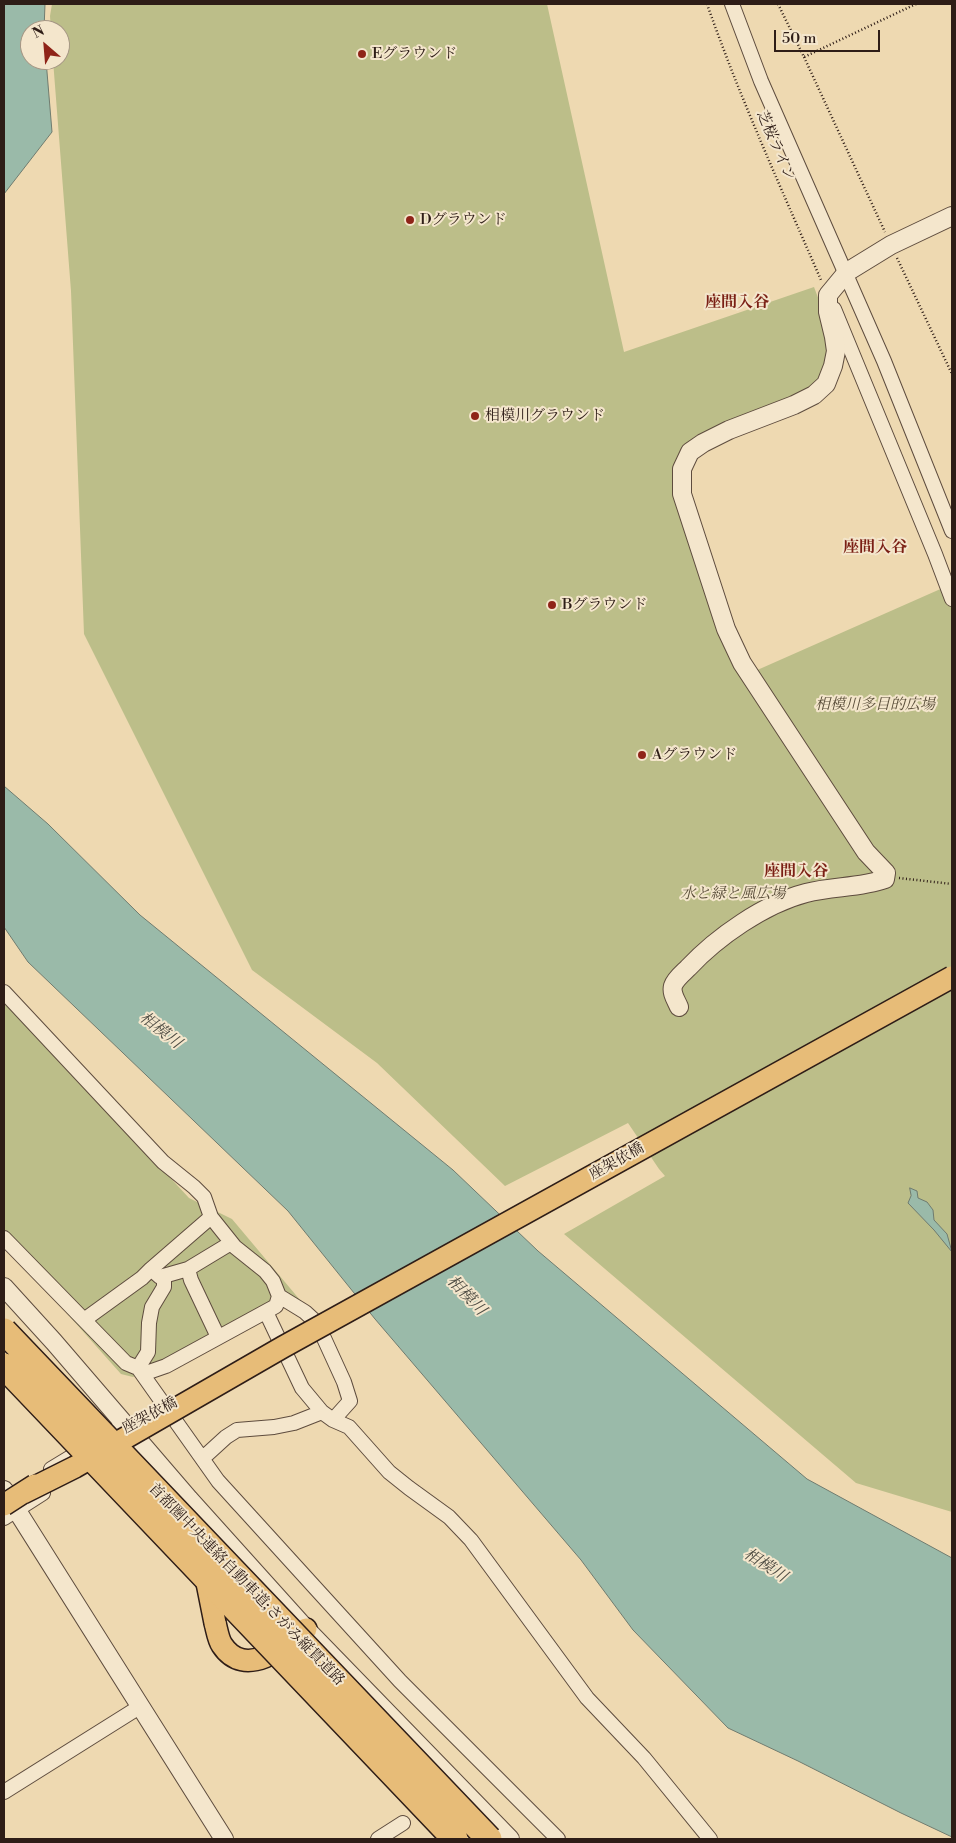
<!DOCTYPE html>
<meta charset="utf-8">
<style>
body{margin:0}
#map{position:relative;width:956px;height:1843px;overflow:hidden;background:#eed9b1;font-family:"Libre Bodoni",serif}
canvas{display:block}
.frame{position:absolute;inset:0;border:5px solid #2e1d17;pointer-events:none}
.north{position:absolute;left:20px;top:20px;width:50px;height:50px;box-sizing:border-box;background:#f4e6cc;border:1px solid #a59684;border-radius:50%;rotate:333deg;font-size:14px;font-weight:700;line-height:20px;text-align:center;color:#2e1d17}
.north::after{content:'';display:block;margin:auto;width:18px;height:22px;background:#8f2418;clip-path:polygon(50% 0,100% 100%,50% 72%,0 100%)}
.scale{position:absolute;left:774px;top:30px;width:106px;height:22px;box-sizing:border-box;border:2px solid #2e1d17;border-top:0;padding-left:6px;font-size:15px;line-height:18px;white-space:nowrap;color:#2e1d17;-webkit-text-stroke:4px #f4e6cc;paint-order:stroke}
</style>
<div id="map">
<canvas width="956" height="1843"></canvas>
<div class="frame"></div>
<div class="north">N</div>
<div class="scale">50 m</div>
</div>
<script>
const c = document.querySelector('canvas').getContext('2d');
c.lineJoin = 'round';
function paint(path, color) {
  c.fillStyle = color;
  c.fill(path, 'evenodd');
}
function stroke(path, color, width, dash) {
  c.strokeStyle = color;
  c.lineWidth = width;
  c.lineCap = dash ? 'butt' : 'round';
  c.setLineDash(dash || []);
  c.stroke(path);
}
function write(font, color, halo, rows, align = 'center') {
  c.font = font + ' "Libre Bodoni","Noto Serif JP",serif';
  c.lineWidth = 4;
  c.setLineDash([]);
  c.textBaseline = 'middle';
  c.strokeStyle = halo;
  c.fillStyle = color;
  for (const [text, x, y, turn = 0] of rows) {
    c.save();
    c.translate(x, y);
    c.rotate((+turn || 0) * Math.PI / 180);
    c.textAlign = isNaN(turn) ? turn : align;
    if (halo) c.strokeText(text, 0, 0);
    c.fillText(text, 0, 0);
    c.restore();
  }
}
const green = new Path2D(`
 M52 4H547L624 352 814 287C823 311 836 338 828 364 825 374 816 383 809 390L697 435 683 446 676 468 746 675 945 587 952 604V1512L856 1483 564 1234 665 1176 659 1169 628 1123 505 1186 377 1063 252 970 84 634 71 291 53 60H60V30H51L50 16Z
 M4 998 189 1198 232 1219 300 1300 133 1377 121 1374 4 1243Z`);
const water = new Path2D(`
 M4 4H45L44 30H30V60H46L52 132 4 194Z
 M4 786 48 824 140 915 453 1170 538 1251 807 1479 952 1558V1837L901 1813 798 1761 728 1728 633 1630 581 1560 375 1319 288 1211 28 962 4 927Z
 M910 1188 917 1191 918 1198 927 1202 933 1210 934 1220 947 1234 952 1252 934 1230 908 1203 911 1196Z`);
const path = new Path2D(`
 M707 4C740 98 781 188 821 280
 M778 4 804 57 916 4
 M804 57 885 232
 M897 258 952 374
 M899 878 952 884`);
const minor = new Path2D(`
 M732 4 761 81 884 361 952 531
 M834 309 935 554 952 599
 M4 992 163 1162 194 1187 204 1197 211 1217 235 1247 265 1271 273 1281 279 1296 276 1306 166 1366 143 1374
 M211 1217 151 1269 160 1277 188 1269 231 1243
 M4 1238 126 1363 138 1368 218 1481 400 1681 558 1839
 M188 1269 191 1280 218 1337
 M279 1296 305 1312 317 1323 344 1382 350 1401 333 1420
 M266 1312 302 1388 322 1412 333 1420 349 1427 389 1472 409 1488 449 1517 471 1540 587 1698 644 1758 710 1839
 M84 1320 142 1278 151 1269
 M138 1368 148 1352 149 1323 152 1307 164 1287V1276
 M203 1458 226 1437 237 1430 274 1427 294 1423 322 1412
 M51 1469 125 1424
 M4 1518 43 1493
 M4 1792 141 1706
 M378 1839 403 1823`);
const tertiary = new Path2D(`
 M679 1007C676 1000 671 993 673 986 675 979 683 973 688 968 717 937 764 904 806 893 832 886 860 888 885 879L886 873 866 852 742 663 726 629 697 540 682 494V469L690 452 703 443 729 430 794 405 814 395 826 384 833 366 836 351 834 337 828 312V295L847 272 891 245 952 216
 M4 1287 54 1342 189 1499 306 1629 510 1839
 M4 1490 224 1839`);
const primary = new Path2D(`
 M215 1623C217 1630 218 1639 222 1645 245 1680 285 1647 306 1629`);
const primaryBridge = new Path2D(`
 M23 1493 75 1467 283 1347 952 977
 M4 1505 35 1485
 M205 1573 215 1623`);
const motorwayBridge = new Path2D(`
 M4 1331 489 1839
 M4 1366 455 1839`);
const markers = [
 [362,54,5,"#8f2418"],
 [410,220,5,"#8f2418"],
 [475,416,5,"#8f2418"],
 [552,605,5,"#8f2418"],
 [642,755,5,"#8f2418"]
];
const poiNames = [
 ["Eグラウンド",372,54],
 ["Dグラウンド",420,220],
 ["相模川グラウンド",485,416],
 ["Bグラウンド",562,605],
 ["Aグラウンド",652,755]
];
const streetNames = [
 ["芝桜ライン",775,146,67],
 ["座架依橋",617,1162,-29],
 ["座架依橋",150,1416,-28],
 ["首都圏中央連絡自動車道;さがみ縦貫道路",246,1585,46]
];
const parkNames = [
 ["相模川多目的広場",875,705],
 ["水と緑と風広場",733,894]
];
const neighbourhoodNames = [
 ["座間入谷",737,303],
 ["座間入谷",875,548],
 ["座間入谷",796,872]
];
const waterNames = [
 ["相模川",160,1031,38],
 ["相模川",466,1296,46],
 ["相模川",765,1566,33]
];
paint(green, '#bcbe89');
paint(water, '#9abaa9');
stroke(water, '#6f7b6f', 1);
stroke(minor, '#5e4c3e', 16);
stroke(tertiary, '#5e4c3e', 20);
stroke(primary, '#2e1d17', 24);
stroke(path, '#2e1d17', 2.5, [1, 2.5]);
stroke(minor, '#f4e6cc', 14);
stroke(tertiary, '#f4e6cc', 18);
stroke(primary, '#e7bc78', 21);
stroke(primaryBridge, '#2e1d17', 24, []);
stroke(motorwayBridge, '#2e1d17', 28, []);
stroke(primaryBridge, '#e7bc78', 21);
stroke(motorwayBridge, '#e7bc78', 25);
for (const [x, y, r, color] of markers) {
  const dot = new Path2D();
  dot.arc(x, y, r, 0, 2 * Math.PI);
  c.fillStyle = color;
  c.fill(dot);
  stroke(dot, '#f4e6cc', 2);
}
write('15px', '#2e1d17', '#f4e6cc', poiNames, 'left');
write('15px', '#2e1d17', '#f4e6cc', streetNames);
write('italic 15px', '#594d39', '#f4e6cc', parkNames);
write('bold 16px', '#7a1f14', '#f4e6cc', neighbourhoodNames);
write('italic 16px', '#4e4c43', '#f4e6cc', waterNames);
</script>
